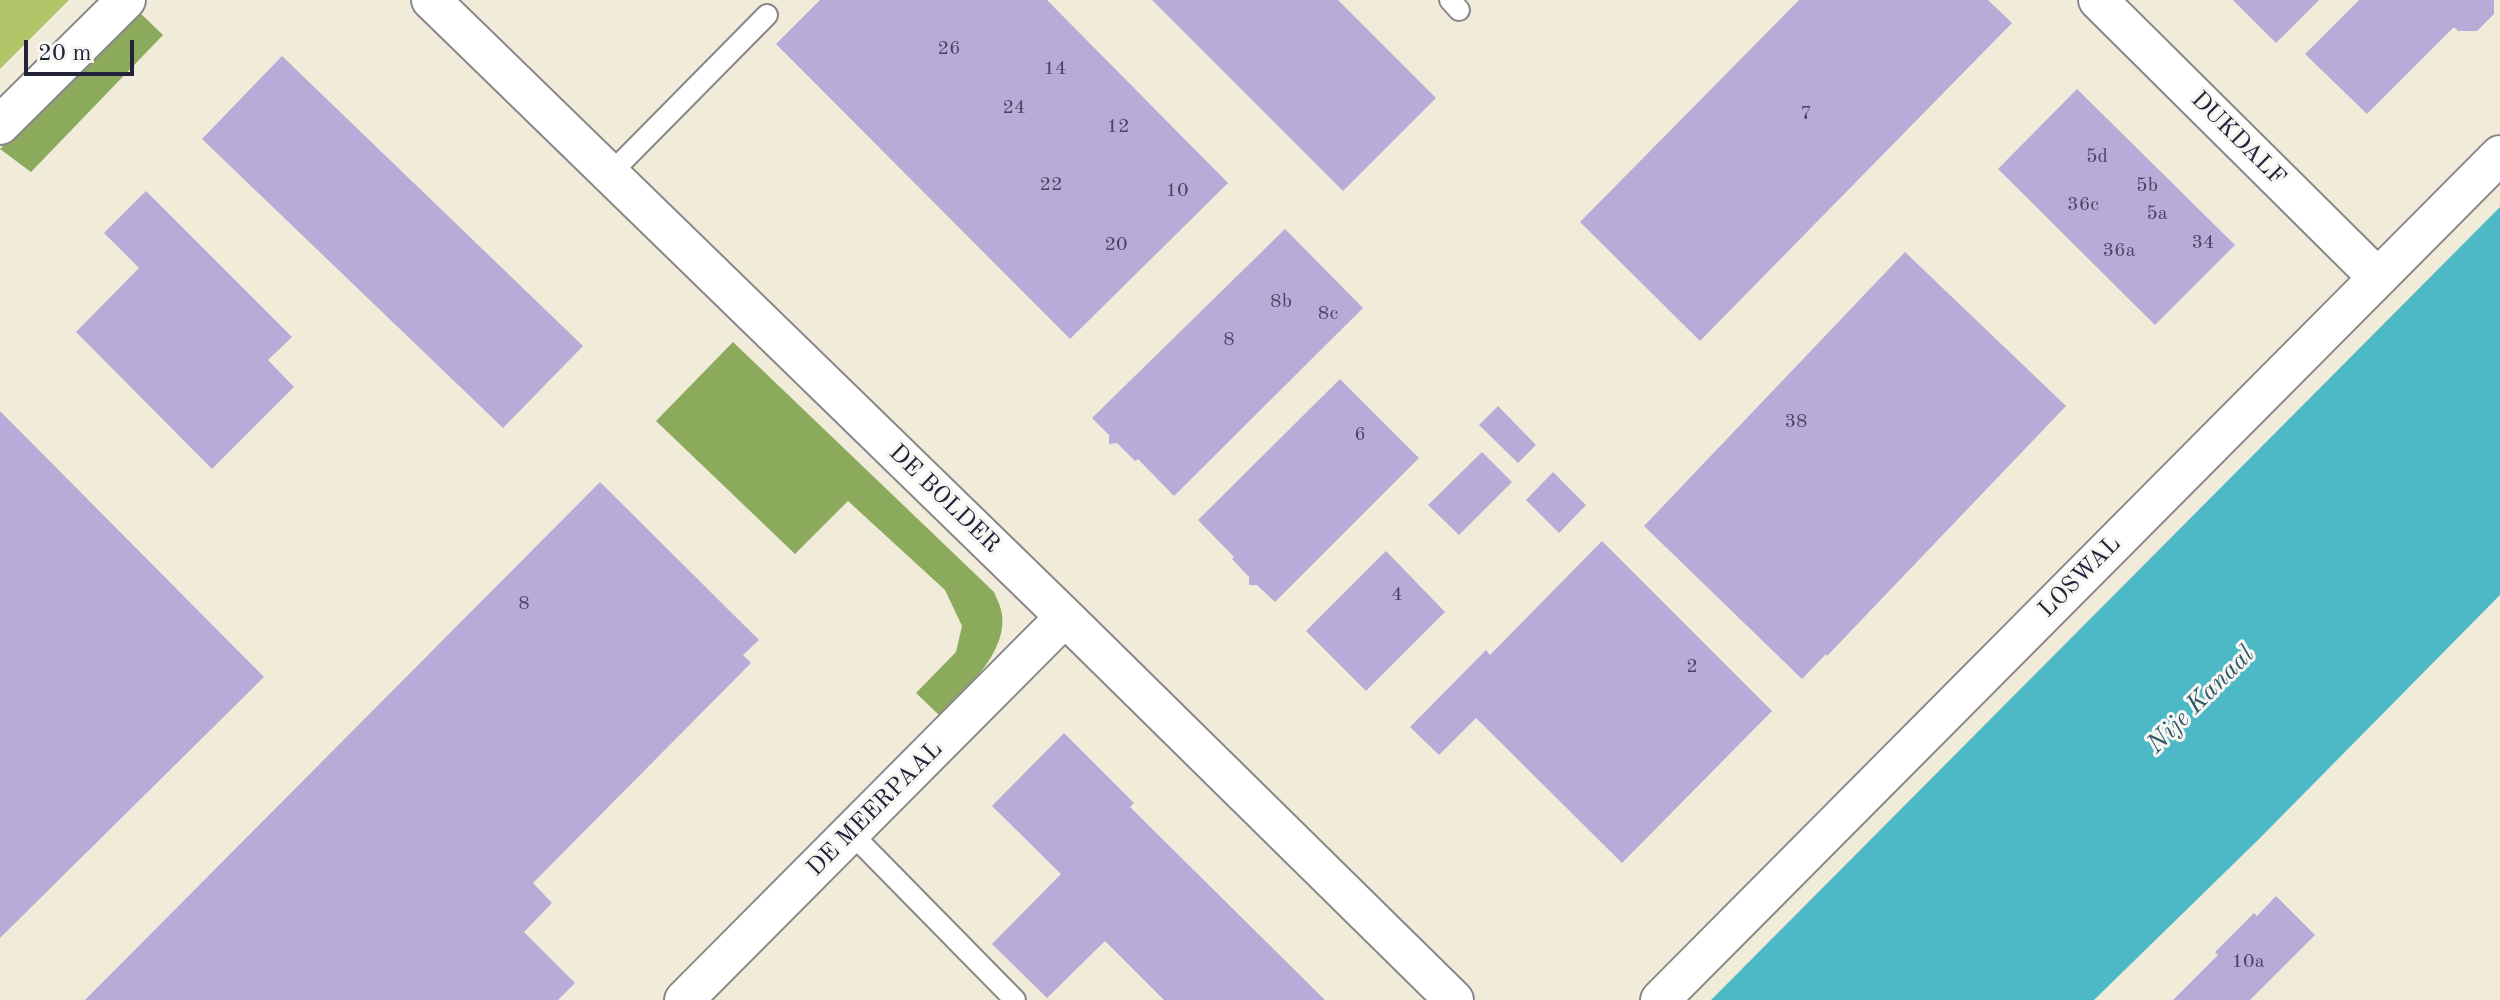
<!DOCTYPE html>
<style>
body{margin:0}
#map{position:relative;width:2500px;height:1000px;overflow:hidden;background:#f1ecda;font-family:"Old Standard TT",serif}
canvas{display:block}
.scale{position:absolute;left:24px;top:40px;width:110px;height:36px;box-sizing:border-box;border:4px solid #22223b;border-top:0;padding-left:10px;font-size:24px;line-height:28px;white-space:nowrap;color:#22223b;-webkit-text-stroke:6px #f6f6f2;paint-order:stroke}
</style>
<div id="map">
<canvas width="2500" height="1000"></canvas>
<div class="scale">20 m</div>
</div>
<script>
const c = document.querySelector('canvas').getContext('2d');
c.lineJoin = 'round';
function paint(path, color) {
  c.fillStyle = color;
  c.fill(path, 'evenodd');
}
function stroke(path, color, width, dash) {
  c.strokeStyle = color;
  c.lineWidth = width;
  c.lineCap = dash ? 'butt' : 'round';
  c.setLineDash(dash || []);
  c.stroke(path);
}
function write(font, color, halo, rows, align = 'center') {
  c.font = font + ' "Old Standard TT",serif';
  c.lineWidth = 6;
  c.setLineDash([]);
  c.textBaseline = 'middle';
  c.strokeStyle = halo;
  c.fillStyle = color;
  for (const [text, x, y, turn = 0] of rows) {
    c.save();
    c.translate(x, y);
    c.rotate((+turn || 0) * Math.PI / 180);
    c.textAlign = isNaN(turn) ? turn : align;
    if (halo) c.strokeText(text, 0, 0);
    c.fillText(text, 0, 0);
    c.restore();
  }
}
const green = new Path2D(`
 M0 0H69L0 69Z`);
const forest = new Path2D(`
 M139 12 163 35 31 172 0 149Z
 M733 342 994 592C996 598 1000 604 1001 610 1011 651 964 690 940 716L916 693 956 652 962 626 945 590 848 501 795 554 656 421Z`);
const water = new Path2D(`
 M2500 207V595L2258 840 2094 1000H1711Z`);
const building = new Path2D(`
 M820 0H1047L1228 183 1070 339 776 44Z
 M1152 0H1338L1436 98 1343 191Z
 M1799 0H1988L2012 23 1700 341 1580 222Z
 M2233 0H2319L2276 43Z
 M2359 0H2494V14L2477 31H2458L2454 27 2367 114 2305 54Z
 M282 56 583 346 503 428 202 139Z
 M2077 89 2235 245 2155 325 1998 169Z
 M146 191 292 337 268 360 294 387 212 469 76 332 139 268 104 233Z
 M1285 229 1363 308 1174 496 1138 459 1135 461 1117 443 1109 444V435L1092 418Z
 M1905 252 2066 406 1827 656 1826 654 1802 679 1644 526Z
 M1340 379 1419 458 1275 602 1257 585H1249V577L1232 559 1234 557 1198 520Z
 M1498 406 1536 445 1518 463 1479 425Z
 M0 411 264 677 0 938Z
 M1482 452 1512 482 1459 535 1428 505Z
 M1553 472 1586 505 1559 533 1526 500Z
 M600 482 759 640 743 655 751 663 533 883 552 903 524 932 575 983 558 1000H85Z
 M1602 541 1772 711 1622 863 1476 718 1439 755 1410 727 1486 650 1490 655Z
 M1386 551 1445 612 1366 691 1306 631Z
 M1064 733 1134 803 1130 807 1325 1000H1164L1105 941 1047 998 992 944 1061 874 992 806Z
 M2276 896 2315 935 2250 1000H2173L2218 955 2215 952 2254 913 2257 916Z`);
const lane = new Path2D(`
 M1450 0 1459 10
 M610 174 767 15
 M851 833 1015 1000`);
const street = new Path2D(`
 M431 0 1065 617 1454 1000
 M2098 0 2377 277
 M0 125 126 0
 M684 1000 1065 617
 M1660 1000 2500 155`);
const numberNames = [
 ["26",949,49],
 ["14",1055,69],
 ["24",1014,108],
 ["7",1806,114],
 ["12",1118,127],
 ["5d",2097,157],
 ["22",1051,185],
 ["5b",2147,186],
 ["10",1177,191],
 ["36c",2083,205],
 ["5a",2157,214],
 ["34",2203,243],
 ["20",1116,245],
 ["36a",2119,251],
 ["8b",1281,302],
 ["8c",1328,314],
 ["8",1229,340],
 ["38",1796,422],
 ["6",1360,435],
 ["4",1397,595],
 ["8",524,604],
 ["2",1692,667],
 ["10a",2248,962]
];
const streetNames = [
 ["DUKDALF",2238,139,45],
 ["DE BOLDER",944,499,44],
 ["LOSWAL",2080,577,-45],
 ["DE MEERPAAL",875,809,-45]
];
const waterNames = [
 ["Nije Kanaal",2201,700,-45]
];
paint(green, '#b1c467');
paint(forest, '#8caa5c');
paint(water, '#4db9c7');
paint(building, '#b9abd7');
stroke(lane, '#8a878a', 24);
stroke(street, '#8a878a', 42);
stroke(lane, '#fff', 20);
stroke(street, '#fff', 38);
write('20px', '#484462', null, numberNames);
write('24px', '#22223b', '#f6f6f2', streetNames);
write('italic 26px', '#31576c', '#f6f6f2', waterNames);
</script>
